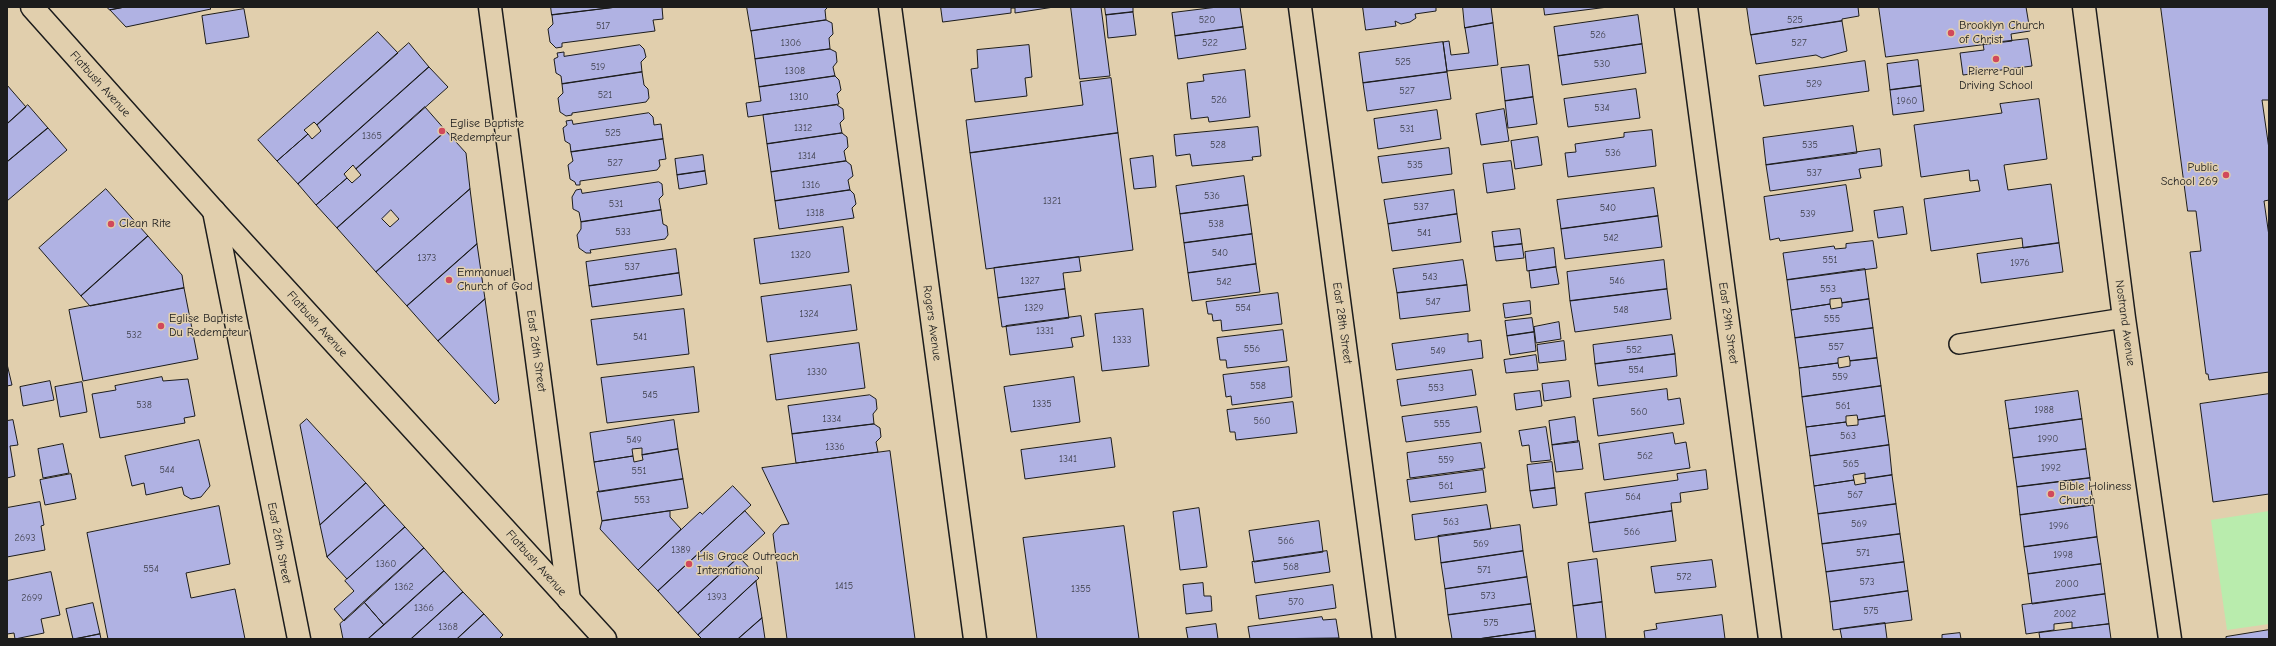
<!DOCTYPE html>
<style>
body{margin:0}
#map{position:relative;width:2276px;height:646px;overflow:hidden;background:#e1cfad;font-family:"Comic Neue",sans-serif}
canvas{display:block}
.frame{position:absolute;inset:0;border:8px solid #1c1c1c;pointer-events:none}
</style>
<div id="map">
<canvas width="2276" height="646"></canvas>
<div class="frame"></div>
</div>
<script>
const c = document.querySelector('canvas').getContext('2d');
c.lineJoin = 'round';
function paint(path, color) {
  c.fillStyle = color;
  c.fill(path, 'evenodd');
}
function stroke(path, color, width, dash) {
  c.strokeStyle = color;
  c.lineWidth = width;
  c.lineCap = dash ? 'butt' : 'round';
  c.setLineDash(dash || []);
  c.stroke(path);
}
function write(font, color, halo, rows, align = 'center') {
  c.font = font + ' "Comic Neue",sans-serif';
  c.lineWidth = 3;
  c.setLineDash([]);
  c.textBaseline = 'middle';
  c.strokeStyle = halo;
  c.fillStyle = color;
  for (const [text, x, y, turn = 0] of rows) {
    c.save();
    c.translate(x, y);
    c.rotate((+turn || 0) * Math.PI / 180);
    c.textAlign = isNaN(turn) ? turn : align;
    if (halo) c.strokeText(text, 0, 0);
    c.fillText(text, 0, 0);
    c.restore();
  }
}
const green = new Path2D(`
 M2269 511V624L2227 630 2211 520Z`);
const building = new Path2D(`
 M107 7H125L110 10Z
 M125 7H209L211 9 126 27 110 10Z
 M551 7H617L552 15Z
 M617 7H662L663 19 653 20 655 31 562 43V47L556 48 550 42 548 29 553 24 552 15Z
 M747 7H828L825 10 826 20 751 31Z
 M941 7H1054L1015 13V8H1011V13L943 22Z
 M1071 7H1101L1110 76 1080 79Z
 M1105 7H1133V12L1106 15Z
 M1218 7H1240L1243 27 1175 36 1172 13Z
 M1363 7H1436V11L1415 14 1416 18 1410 22 1401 24 1395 21 1396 26 1366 30Z
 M1463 7H1491L1493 23 1465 28Z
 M1544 7H1608L1545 15Z
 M1747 7H1858L1859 16 1842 19V21L1751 35Z
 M1879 7H2026L2030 31 2011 34 2012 41 1886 57Z
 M2161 7H2269V100H2262L2269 149V200L2264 201 2269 236V372L2209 380 2208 374H2206L2190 252 2201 251 2196 211H2188Z
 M244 9 249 37 206 44 202 16Z
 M1133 12 1136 35 1108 38 1106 15Z
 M1638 15 1642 44 1558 56 1554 27Z
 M826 20 832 23 833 34 829 38 830 49 755 59 751 31Z
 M1842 21 1847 51 1822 58 1816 55 1756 64 1751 35Z
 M1493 23 1498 65 1447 71 1443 42 1449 41 1451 55 1469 53 1465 28Z
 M1243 27 1246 49 1178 59 1175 36Z
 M378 32 398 53 317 125 314 122 304 130 308 134 277 161 258 140Z
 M2028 39 2032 66 1963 75 1960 53 1984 50 1983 44Z
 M1443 42 1447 72 1363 83 1359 53Z
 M409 43 429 67 298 184 277 161 308 134 312 139 321 131 317 125Z
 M1642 44 1646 73 1562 85 1558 56Z
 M640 45 644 49 646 57 641 62 642 72 562 84 561 76 556 73 554 59 558 57 557 53 564 52V56Z
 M1029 45 1032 77 1025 78 1027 96 975 102 971 69 978 68 977 50Z
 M830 49 836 52 837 62 833 67 835 76 759 87 755 59Z
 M1918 60 1921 86 1890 90 1887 64Z
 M1865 61 1869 91 1764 106 1759 76Z
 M1529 65 1533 97 1505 101 1501 68Z
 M429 67 448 87 356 169 353 165 344 174 347 178 316 205 298 184Z
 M1245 70 1250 117 1209 122 1208 117 1191 119 1187 83 1204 81 1203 75Z
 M642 72 644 85 648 89 649 98 646 102 572 113V115L566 116 560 112 558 98 563 93 562 84Z
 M1447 72 1451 99 1367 111 1363 83Z
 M835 76 839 80 841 90 837 94 839 104 748 117 746 103 761 101 759 87Z
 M1111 78 1118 133 970 153 966 120 1083 105 1080 82Z
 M7 85 26 107 7 124Z
 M1921 86 1924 111 1893 115 1890 90Z
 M1636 89 1640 118 1568 127 1564 99Z
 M1533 97 1537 124 1508 128 1505 101Z
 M2039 99 2047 159 2004 165 2008 190 2051 184 2059 243 2023 248 2022 238 1931 251 1924 199 1980 191 1978 180 1970 181 1969 170 1921 177 1914 125 2002 113 2000 104Z
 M28 105 48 128 7 162V124Z
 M837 105 843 109 844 119 840 123 842 133 767 144 763 115Z
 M425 107 446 131 337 228 316 205 347 178 352 183 361 175 356 169Z
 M1504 109 1509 141 1481 145 1476 114Z
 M1437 110 1441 139 1378 149 1374 119Z
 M649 113 653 117 654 125 661 124 663 139 571 152 570 144 565 141 563 128 567 125 566 121 572 120 573 124Z
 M1853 126 1857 153 1766 165 1763 138Z
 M1258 127 1261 156 1252 157 1253 160 1192 166 1190 154 1176 156 1174 135Z
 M48 128 67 150 7 201V162Z
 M1652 130 1656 166 1568 177 1565 153 1576 152 1575 144 1624 137V133Z
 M446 131 466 153 470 189 376 272 337 228ZM391 210 399 219 390 227 382 219Z
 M842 133 847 137 848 147 844 151 846 161 771 172 767 144Z
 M1118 133 1133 250 986 269 970 153Z
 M1538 137 1542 165 1515 169 1511 141Z
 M663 139 666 159 659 160 660 166 657 170 580 181V185H576L575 182 570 179 568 165 573 161 571 152Z
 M1449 148 1452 174 1382 183 1378 157Z
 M1880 149 1882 166 1859 169 1861 178 1770 191 1766 165Z
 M703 155 705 171 677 175 675 159Z
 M1153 156 1156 187 1134 189 1130 159Z
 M846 161 851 165 853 176 848 180 850 190 775 201 771 172Z
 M1511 161 1515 189 1487 193 1483 164Z
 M705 171 707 184 679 189 677 175Z
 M1244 176 1248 205 1180 214 1176 186Z
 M659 182 662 184 663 195 659 199 661 210 581 222 579 212 573 209 572 197 576 190 581 189 582 193Z
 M1846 185 1853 231 1780 241 1779 238 1770 240 1764 197Z
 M1654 188 1658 216 1561 229 1557 200Z
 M106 189 148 236 81 296 39 248Z
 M470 189 477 244 407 306 376 272Z
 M850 190 854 194 856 204 852 208 854 218 779 229 775 201Z
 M1454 190 1457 214 1388 224 1384 200Z
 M1248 205 1252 234 1184 243 1180 214Z
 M1903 207 1907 234 1878 238 1874 211Z
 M661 210 663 224 667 226 668 235 665 239 590 250 591 253H586L579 248 577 235 581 229V222Z
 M1457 214 1461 242 1392 251 1388 224Z
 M1658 216 1662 247 1565 259 1561 229Z
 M843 227 849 272 760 284 754 239Z
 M1520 229 1522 244 1494 247 1492 232Z
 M1252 234 1256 264 1188 273 1184 243Z
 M148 236 182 275 184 288 90 306 81 296Z
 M1873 241 1877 268 1787 280 1783 253 1834 246 1835 249 1846 248V244Z
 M2059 243 2063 272 1981 283 1977 254Z
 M477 244 485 299 438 341 407 306Z
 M1522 244 1524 258 1496 261 1494 247Z
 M1554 248 1556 267 1527 271 1525 252Z
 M676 249 679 273 589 286 586 262Z
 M1079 257 1081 271 1063 273 1065 289 998 298 994 268Z
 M1463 260 1467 285 1397 293 1393 269Z
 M1664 260 1667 289 1570 301 1567 272Z
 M1256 264 1260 292 1192 301 1188 273Z
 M1556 267 1559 284 1531 288 1529 271Z
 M1865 269 1869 299 1842 303 1841 298 1830 299V304L1791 310 1787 280Z
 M679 273 682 295 592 307 589 286Z
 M851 285 857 330 767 342 761 297Z
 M1467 285 1470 311 1400 319 1397 293Z
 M184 288 198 359 83 381 69 310Z
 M1065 289 1069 318 1002 327 998 298Z
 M1667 289 1671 319 1575 332 1570 301Z
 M1278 293 1282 324 1222 331 1221 320 1213 321 1212 314H1208L1206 302Z
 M485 299 499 400 495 404 438 341Z
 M1869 299 1873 328 1795 338 1791 310 1830 304 1831 309 1842 307V303Z
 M1530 301 1531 314 1505 318 1503 304Z
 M684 309 689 354 597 365 591 320Z
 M1143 309 1149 366 1102 371 1095 314Z
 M1081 316 1084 336 1071 338 1073 347 1010 355 1006 326Z
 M1532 318 1534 332 1507 336 1505 321Z
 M1559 322 1561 339 1536 343 1534 327Z
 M1873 328 1877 358 1850 361 1849 356 1838 358V363L1799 368 1795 338Z
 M1283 330 1287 361 1227 368 1226 360H1220L1217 338Z
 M1534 332 1536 351 1510 355 1507 336Z
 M1468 334V342L1481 340 1483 358 1396 370 1392 344Z
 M1672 335 1675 354 1595 364 1593 345Z
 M1564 341 1566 360 1539 363 1537 345Z
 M859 343 865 388 776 400 770 355Z
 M1675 354 1677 376 1598 386 1595 364Z
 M1536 355 1538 370 1506 373 1504 360Z
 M1877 358 1881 386 1802 397 1799 368 1838 363 1839 368 1850 366V361Z
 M7 364 12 385 7 386Z
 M694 367 699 412 607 423 601 378Z
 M1289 367 1292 397 1232 405 1231 396 1226 397 1223 375Z
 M1472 370 1476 395 1401 406 1397 380Z
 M162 377 163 381 188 379 195 416 184 418 185 423 100 438 92 394 116 390 115 386Z
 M1074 377 1080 422 1011 432 1004 387Z
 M50 381 54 400 23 406 20 387Z
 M1569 381 1571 397 1544 401 1542 384Z
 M82 382 87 412 60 417 55 387Z
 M1881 386 1885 416 1858 420 1857 415 1846 416V422L1806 427 1802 397Z
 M1667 389 1668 400 1680 398 1684 424 1598 436 1593 399Z
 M1540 391 1542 406 1516 410 1514 394Z
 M2078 391 2082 419 2009 429 2005 401Z
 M2269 394V494L2213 502 2200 404Z
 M870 395 876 399 877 409 873 414 874 424 792 434 788 406Z
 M1293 402 1297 433 1236 440 1235 432H1230L1227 410Z
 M1477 407 1481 432 1406 442 1402 417Z
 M1885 416 1889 445 1810 456 1806 427 1846 422 1847 426 1858 425V420Z
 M1575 417 1578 442 1552 445 1549 421Z
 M307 419 366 483 320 525 300 425Z
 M2082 419 2086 449 2013 458 2009 429Z
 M13 420 18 445 10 446 15 476 7 478V421Z
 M674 420 678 449 642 455V448L632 449 633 456 594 462 590 433Z
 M874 424 880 428 881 437 876 442 878 452 796 463 792 434Z
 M1546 427 1551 460 1531 462 1529 445 1522 446 1519 431Z
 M1673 433 1675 444 1686 442 1690 468 1604 480 1599 444Z
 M1111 438 1115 467 1025 479 1021 450Z
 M199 440 210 486 201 497 191 499 184 495 182 487 146 495 144 483 132 486 125 456Z
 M1579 441 1583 469 1556 472 1552 445Z
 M1481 443 1485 468 1410 478 1407 453Z
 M63 444 69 473 43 478 38 449Z
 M1889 445 1892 475 1865 479V473L1853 475 1854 480 1814 486 1810 456Z
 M678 449 683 479 599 492 594 462 633 456 634 462 643 460 642 455Z
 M2086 449 2090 478 2017 487 2013 458Z
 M890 451 915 639H787L773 534 781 525 789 524 762 468Z
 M1552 462 1555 488 1530 491 1527 465Z
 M1483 470 1486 492 1410 502 1407 480Z
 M1706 470 1708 489 1680 493 1681 502 1671 503 1672 511 1589 523 1585 493 1678 480 1677 474Z
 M71 474 76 499 45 505 40 480Z
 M1892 475 1896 504 1818 514 1814 486 1854 480 1855 485 1866 483 1865 479Z
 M2090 478 2093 505 2020 515 2017 487Z
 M683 479 688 508 602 521 597 492Z
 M366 483 385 505 327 557 320 525Z
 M733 486 751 505 658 591 638 570 700 512 702 514Z
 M1555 488 1557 505 1533 508 1530 491Z
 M40 502 44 525 41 526 45 550 7 557V508Z
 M1896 504 1900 534 1822 544 1818 514Z
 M385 505 405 527 347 579 327 557Z
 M1487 505 1491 529 1415 540 1412 515Z
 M2093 505 2097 537 2024 547 2020 515Z
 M219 506 230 564 186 573 191 598 235 589 245 639H108L87 533Z
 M1199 508 1207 567 1180 570 1173 512Z
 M670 511V517L681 529 638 570 600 529 602 521Z
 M745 511 765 533 678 613 658 591Z
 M1672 511 1676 541 1593 552 1589 523Z
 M1319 521 1323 552 1254 562 1249 531Z
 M1520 525 1523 551 1441 563 1438 536Z
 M1124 526 1139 639H1037L1023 538Z
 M405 527 424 548 344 621 334 609 354 591 345 581Z
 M1900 534 1904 562 1826 572 1822 544Z
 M2097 537 2101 564 2028 574 2024 547Z
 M424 548 444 571 384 625 364 602Z
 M1327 551 1330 572 1255 583 1252 562Z
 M1523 551 1527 577 1445 589 1441 563Z
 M739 557 759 578 698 635 678 613Z
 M1597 559 1602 602 1573 606 1568 563Z
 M1712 560 1716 587 1655 593 1651 567Z
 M1904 562 1908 591 1830 602 1826 572Z
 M2101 564 2105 594 2032 604 2028 574Z
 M444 571 463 592 411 639H368Z
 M51 572 60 615 41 619 44 633 15 639 14 633 7 634V581Z
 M1527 577 1531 604 1448 615 1445 589Z
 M756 581 762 618 738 639H702L698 635Z
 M1203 583 1204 596H1211L1212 611 1186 614 1183 585Z
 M1333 585 1336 608 1259 619 1256 596Z
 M1908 591 1912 620 1833 630 1830 602Z
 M463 592 484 614 457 639H411Z
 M2105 594 2109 624 2072 628V622L2054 624V630L2026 634 2022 605Z
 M364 602 384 625 368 639H343L340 624Z
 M1602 602 1606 639H1577L1573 606Z
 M93 603 100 634 73 639 66 609Z
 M1531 604 1535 631 1478 639H1452L1448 615Z
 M484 614 503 635 499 639H457Z
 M1722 615 1725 639H1645L1644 631 1657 629 1656 624Z
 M1322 617 1323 620 1336 619 1339 638 1250 639 1248 627Z
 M762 618 765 639H738Z
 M1885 623 1887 639H1842L1840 629Z
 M1216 624 1218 639H1188L1186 628Z
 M2109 624 2111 639H2040L2039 633Z
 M2269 630V639H2226V637Z
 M1535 631 1536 639H1478Z
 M1960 633 1961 639H1942V635Z
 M100 634 101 639H76Z`);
const service = new Path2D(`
 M1959 344 2124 318`);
const minor = new Path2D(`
 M490 7 569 600
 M1300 7 1384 639
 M1686 7 1770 639
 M214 211 299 639`);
const secondary = new Path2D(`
 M890 7 975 639
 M2084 7 2124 318 2170 639`);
const primary = new Path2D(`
 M32 7 214 211 605 639`);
const markers = [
 [1951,33,4,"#d1495b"],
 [1996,59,4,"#d1495b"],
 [442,131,4,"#d1495b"],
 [2226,175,4,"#d1495b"],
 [111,224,4,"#d1495b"],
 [449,280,4,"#d1495b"],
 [161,326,4,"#d1495b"],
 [2051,494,4,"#d1495b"],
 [689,564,4,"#d1495b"]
];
const numberNames = [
 ["520",1207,20],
 ["525",1795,20],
 ["517",603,26],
 ["526",1598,35],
 ["1306",791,43],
 ["522",1210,43],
 ["527",1799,43],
 ["525",1403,62],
 ["530",1602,64],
 ["519",598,67],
 ["1308",795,71],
 ["529",1814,84],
 ["527",1407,91],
 ["521",605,95],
 ["1310",799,97],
 ["526",1219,100],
 ["1960",1907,101],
 ["534",1602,108],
 ["1312",803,128],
 ["531",1407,129],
 ["525",613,133],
 ["1365",372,136],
 ["528",1218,145],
 ["535",1810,145],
 ["536",1613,153],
 ["1314",807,156],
 ["527",615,163],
 ["535",1415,165],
 ["537",1814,173],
 ["1316",811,185],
 ["536",1212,196],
 ["1321",1052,201],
 ["531",616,204],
 ["537",1421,207],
 ["540",1608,208],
 ["1318",815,213],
 ["539",1808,214],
 ["538",1216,224],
 ["533",623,232],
 ["541",1424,233],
 ["542",1611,238],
 ["540",1220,253],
 ["1320",801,255],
 ["1373",427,258],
 ["551",1830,260],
 ["1976",2020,263],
 ["537",632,267],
 ["543",1430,277],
 ["1327",1030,281],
 ["546",1617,281],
 ["542",1224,282],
 ["553",1828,289],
 ["547",1433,302],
 ["1329",1034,308],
 ["554",1243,308],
 ["548",1621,310],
 ["1324",809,314],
 ["555",1832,319],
 ["1331",1045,331],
 ["532",134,335],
 ["541",640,337],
 ["1333",1122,340],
 ["557",1836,347],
 ["556",1252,349],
 ["552",1634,350],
 ["549",1438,351],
 ["554",1636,370],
 ["1330",817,372],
 ["559",1840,377],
 ["558",1258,386],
 ["553",1436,388],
 ["545",650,395],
 ["1335",1042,404],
 ["538",144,405],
 ["561",1843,406],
 ["1988",2044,410],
 ["560",1639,412],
 ["1334",832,419],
 ["560",1262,421],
 ["555",1442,424],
 ["563",1848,436],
 ["1990",2048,439],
 ["549",634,440],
 ["1336",835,447],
 ["562",1645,456],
 ["1341",1068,459],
 ["559",1446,460],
 ["565",1851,464],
 ["1992",2051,468],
 ["544",167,470],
 ["551",639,471],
 ["561",1446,486],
 ["567",1855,495],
 ["564",1633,497],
 ["553",642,500],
 ["563",1451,522],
 ["569",1859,524],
 ["1996",2059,526],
 ["566",1632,532],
 ["2693",25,538],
 ["566",1286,541],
 ["569",1481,544],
 ["1389",681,550],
 ["571",1863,553],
 ["1998",2063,555],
 ["1360",386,564],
 ["568",1291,567],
 ["554",151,569],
 ["571",1484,570],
 ["572",1684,577],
 ["573",1867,582],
 ["2000",2067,584],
 ["1415",844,586],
 ["1362",404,587],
 ["1355",1081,589],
 ["573",1488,596],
 ["1393",717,597],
 ["2699",32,598],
 ["570",1296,602],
 ["1366",424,608],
 ["575",1871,611],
 ["2002",2065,614],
 ["575",1491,623],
 ["1368",448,627]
];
const poiNames = [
 ["Brooklyn Church",1959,26],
 ["of Christ",1959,40],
 ["Pierre Paul",1996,72,"center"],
 ["Driving School",1996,86,"center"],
 ["Eglise Baptiste",450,124],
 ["Redempteur",450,138],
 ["Public",2218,168,"right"],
 ["School 269",2218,182,"right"],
 ["Clean Rite",119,224],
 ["Emmanuel",457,273],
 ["Church of God",457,287],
 ["Eglise Baptiste",169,319],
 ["Du Redempteur",169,333],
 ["Bible Holiness",2059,487],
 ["Church",2059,501],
 ["His Grace Outreach",697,557],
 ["International",697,571]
];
const streetNames = [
 ["Flatbush Avenue",100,84,48],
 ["Rogers Avenue",932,323,82],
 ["East 28th Street",1342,323,82],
 ["East 29th Street",1728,323,82],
 ["Nostrand Avenue",2125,323,82],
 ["Flatbush Avenue",317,324,48],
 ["East 26th Street",536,351,82],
 ["East 26th Street",279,543,79],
 ["Flatbush Avenue",536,563,48]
];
paint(green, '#b9ecad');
paint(building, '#b0b2e3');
stroke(building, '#1c1c1c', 1);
stroke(service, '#1c1c1c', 22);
stroke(minor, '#1c1c1c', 25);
stroke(secondary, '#1c1c1c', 25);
stroke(primary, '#1c1c1c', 25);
stroke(service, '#e1cfad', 19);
stroke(minor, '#e1cfad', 22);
stroke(secondary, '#e1cfad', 22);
stroke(primary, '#e1cfad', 22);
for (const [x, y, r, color] of markers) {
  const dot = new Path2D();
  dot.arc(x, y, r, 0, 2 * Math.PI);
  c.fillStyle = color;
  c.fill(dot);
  stroke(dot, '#e1cfad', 1.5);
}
write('10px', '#41424e', null, numberNames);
write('12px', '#1c1c1c', '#e1cfad', poiNames, 'left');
write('12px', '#1c1c1c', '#e1cfad', streetNames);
</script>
